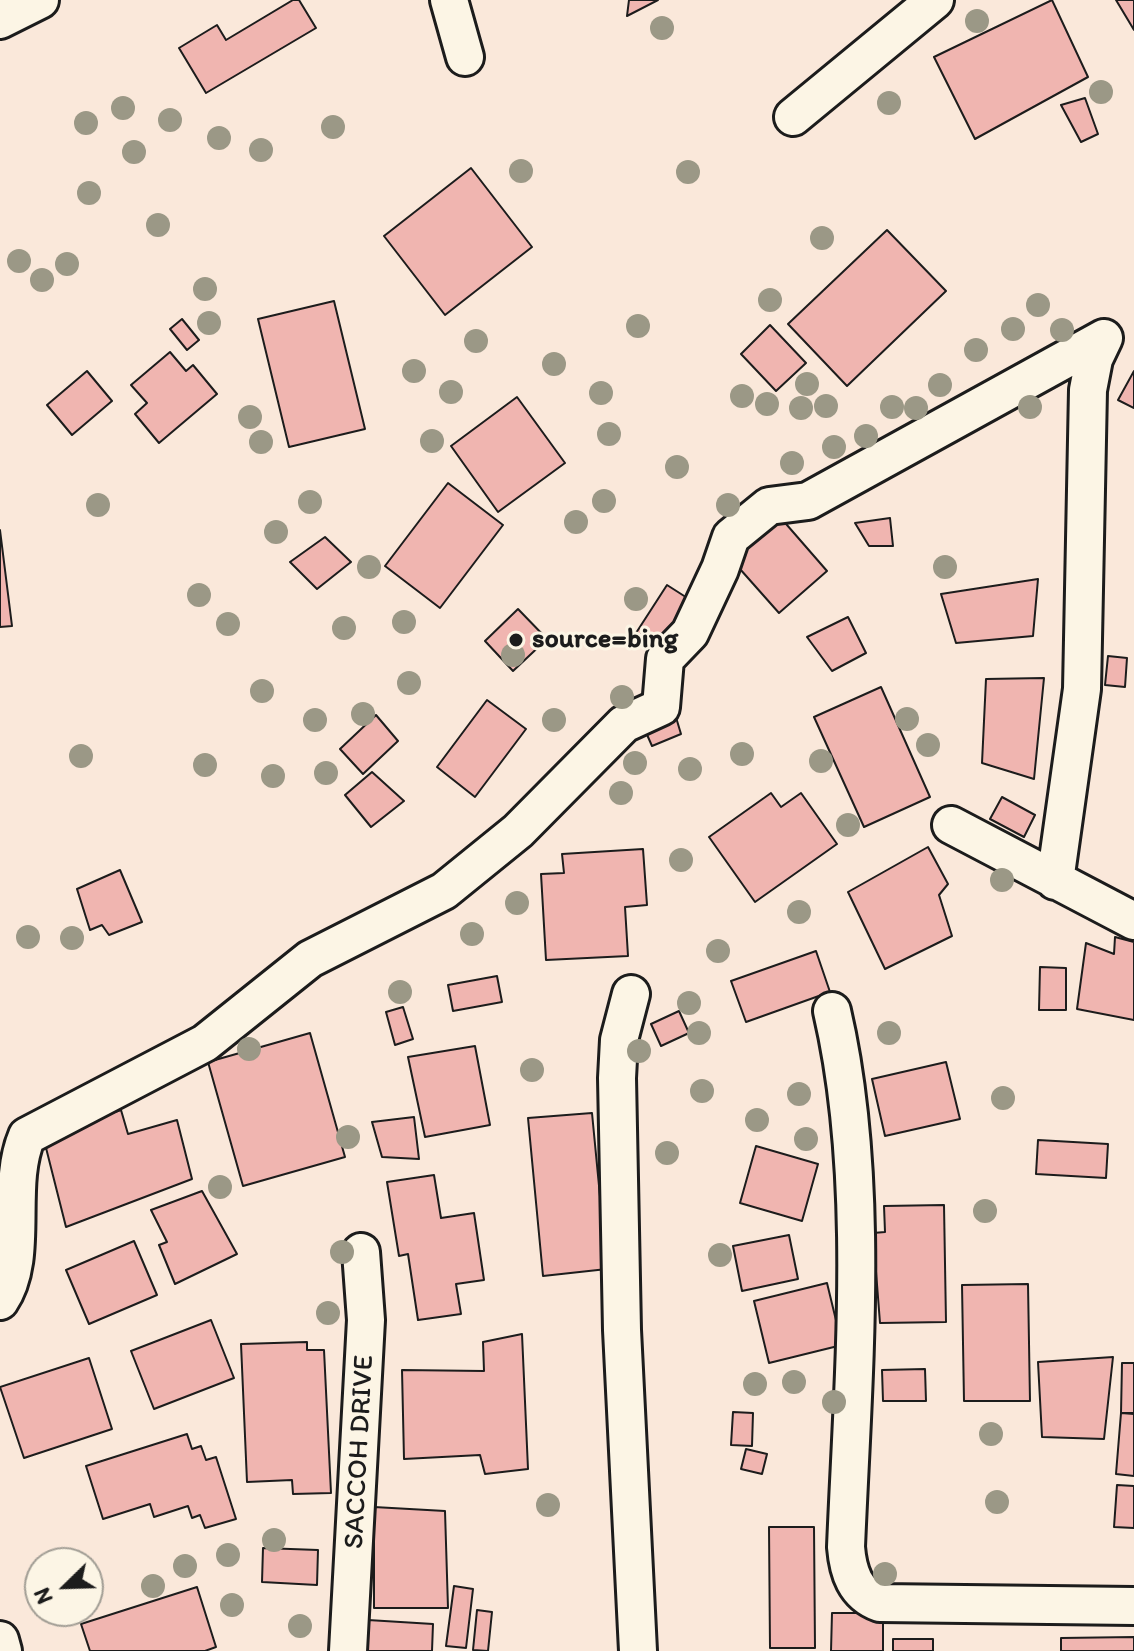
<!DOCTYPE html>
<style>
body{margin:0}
#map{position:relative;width:1134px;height:1651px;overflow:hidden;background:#fae8da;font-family:Itim,sans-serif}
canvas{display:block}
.north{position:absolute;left:24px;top:1547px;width:80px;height:80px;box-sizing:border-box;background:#fcf5e5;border:2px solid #a29e95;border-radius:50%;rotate:247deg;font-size:22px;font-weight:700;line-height:32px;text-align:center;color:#1c1c1c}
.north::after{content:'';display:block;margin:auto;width:28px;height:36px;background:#1c1c1c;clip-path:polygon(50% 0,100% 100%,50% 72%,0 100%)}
</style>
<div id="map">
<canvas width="1134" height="1651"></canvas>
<div class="north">N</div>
</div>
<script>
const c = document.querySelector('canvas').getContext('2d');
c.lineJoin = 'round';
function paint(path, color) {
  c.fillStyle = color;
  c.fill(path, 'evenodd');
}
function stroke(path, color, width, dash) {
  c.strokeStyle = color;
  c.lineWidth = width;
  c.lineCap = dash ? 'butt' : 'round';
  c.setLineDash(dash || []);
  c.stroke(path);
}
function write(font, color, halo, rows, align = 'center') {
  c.font = font + ' Itim,sans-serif';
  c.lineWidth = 6;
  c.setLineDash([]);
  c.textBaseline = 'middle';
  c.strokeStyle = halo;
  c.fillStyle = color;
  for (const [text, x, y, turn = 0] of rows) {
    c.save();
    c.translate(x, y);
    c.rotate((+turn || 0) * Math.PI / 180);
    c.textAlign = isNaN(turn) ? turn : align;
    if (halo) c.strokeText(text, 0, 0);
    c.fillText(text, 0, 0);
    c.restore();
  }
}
const building = new Path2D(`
 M293 0H299L316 28 206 93 179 48 217 25 226 40Z
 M629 0H658L627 16Z
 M1052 0 1088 77 975 139 934 57Z
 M1116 0H1134V30Z
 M1085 98 1098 134 1081 142 1061 105Z
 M471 168 532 247 445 315 384 236Z
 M887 230 946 291 847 386 788 324Z
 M334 301 365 429 289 447 258 319Z
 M182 319 199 340 187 350 170 329Z
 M770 325 806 363 776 391 741 354Z
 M170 352 186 371 193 365 217 394 159 443 135 414 147 403 131 385Z
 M87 371 112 401 72 435 47 405Z
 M1134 371V408L1118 400Z
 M517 397 565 463 498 512 451 446Z
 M448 483 503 525 440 608 385 566Z
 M780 517 827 571 779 613 732 560Z
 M890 518 893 546H869L855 523Z
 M0 530 12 626 0 627Z
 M325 537 351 562 317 589 290 562Z
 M1038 579 1033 636 956 643 941 594Z
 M667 585 692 601 670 645 636 633Z
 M518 609 547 639 513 671 485 641Z
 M848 617 866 653 832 671 807 637Z
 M1108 656 1127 658 1125 687 1105 685Z
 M1044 678 1034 779 982 763 986 679Z
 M881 687 930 797 864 827 814 717Z
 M487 700 526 729 475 797 437 767Z
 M672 704 681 734 652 746 641 721Z
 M376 715 398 741 363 774 340 749Z
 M372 772 404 801 371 827 345 795Z
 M771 793 781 807 801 793 837 844 755 902 709 837Z
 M1002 797 1035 815 1024 837 990 819Z
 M928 847 948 884 939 895 952 936 885 969 848 892Z
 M643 849 647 905 625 907 628 956 546 960 541 874 564 873 562 854Z
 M120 870 142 922 109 935 102 925 90 930 77 889Z
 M1115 937 1134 942V1020L1077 1009 1086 943 1114 954Z
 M816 951 830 992 746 1022 731 981Z
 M1040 967 1066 968V1010H1039Z
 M497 976 502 1002 453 1011 448 985Z
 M403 1007 413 1039 395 1045 386 1012Z
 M679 1011 689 1033 661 1046 651 1024Z
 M310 1033 345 1157 243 1186 208 1062Z
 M475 1046 490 1125 425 1137 408 1057Z
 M946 1062 960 1119 885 1136 872 1079Z
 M121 1110 128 1134 177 1120 192 1179 66 1227 43 1136Z
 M592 1113 607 1269 543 1276 528 1118Z
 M414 1117 419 1159 382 1157 372 1122Z
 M1038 1140 1108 1144 1106 1178 1036 1174Z
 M756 1146 818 1164 802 1221 740 1203Z
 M434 1175 441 1218 474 1213 484 1280 456 1284 461 1314 418 1320 408 1254 399 1256 387 1182Z
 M202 1191 237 1254 175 1284 159 1245 167 1242 151 1210Z
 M944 1205 946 1322 880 1323 873 1233 885 1232 884 1206Z
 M789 1235 798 1279 742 1291 733 1246Z
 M134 1241 157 1295 89 1324 66 1270Z
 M827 1283 842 1345 769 1363 754 1301Z
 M1028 1284 1030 1401H964L962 1285Z
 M211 1320 234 1378 154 1409 131 1351Z
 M522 1334 528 1469 485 1474 480 1455 404 1459 402 1370 484 1371 483 1342Z
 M307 1342V1350H324L331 1493 293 1494 292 1480 247 1482 241 1344Z
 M1113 1357 1104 1439 1042 1437 1038 1362Z
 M89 1358 112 1429 24 1458 0 1387Z
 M1122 1363H1134V1413H1121Z
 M925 1369 926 1401H883L882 1370Z
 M733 1412 753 1413 752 1446 731 1445Z
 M1121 1413 1134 1414V1476L1116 1474Z
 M187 1434 192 1449 201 1446 206 1460 216 1457 236 1519 205 1528 200 1515 192 1518 188 1506 154 1517 150 1504 103 1519 86 1466Z
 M746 1449 767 1454 762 1474 741 1469Z
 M1117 1485 1134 1486V1528L1114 1527Z
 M374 1507 445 1511 448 1608H374Z
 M769 1527H814L815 1648H770Z
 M263 1548 318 1550 317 1585 262 1582Z
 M454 1586 473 1589 466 1648 446 1646Z
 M197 1587 216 1647 205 1651H90L81 1624Z
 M477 1610 492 1612 488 1651 473 1650Z
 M832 1613H883V1651H831Z
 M368 1620 433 1624 432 1651H366Z
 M1134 1637V1651H1061V1638Z
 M893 1639H933V1651H893Z`);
const minor = new Path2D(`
 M449 0 465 57
 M0 20 40 0
 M793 117 935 0
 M951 825 1134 921
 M1055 881 1082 689 1088 390 1094 359 1104 338
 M631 994 619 1040 617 1078 622 1330 638 1651
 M832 1011C871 1178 853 1376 846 1547 848 1572 855 1594 880 1603L1134 1606
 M0 1301C30 1257 5 1187 27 1136L205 1043 310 959 444 891 518 831 624 724 661 707 665 659 690 633 720 569 731 537 769 506 808 501 1104 338
 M0 1640 3 1651
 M348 1651 366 1320 361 1252`);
const trees = [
 [977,21],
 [662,28],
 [1101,92],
 [889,103],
 [123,108],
 [170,120],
 [86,123],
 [333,127],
 [219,138],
 [261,150],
 [134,152],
 [521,171],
 [688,172],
 [89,193],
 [158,225],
 [822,238],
 [19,261],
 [67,264],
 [42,280],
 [205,289],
 [770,300],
 [1038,305],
 [209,323],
 [638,326],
 [1013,329],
 [1062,330],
 [476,341],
 [976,350],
 [554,364],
 [414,371],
 [807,384],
 [940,385],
 [451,392],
 [601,393],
 [742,396],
 [767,404],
 [826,406],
 [892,407],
 [1030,407],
 [801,408],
 [916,408],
 [250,417],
 [609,434],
 [866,436],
 [432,441],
 [261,442],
 [834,447],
 [792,463],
 [677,467],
 [604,501],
 [310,502],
 [98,505],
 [728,505],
 [576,522],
 [276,532],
 [369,567],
 [945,567],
 [199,595],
 [636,599],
 [404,622],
 [228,624],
 [344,628],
 [513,655],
 [409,683],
 [262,691],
 [622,697],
 [363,714],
 [907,719],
 [315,720],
 [554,720],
 [928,745],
 [742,754],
 [81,756],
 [821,761],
 [635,763],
 [205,765],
 [690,769],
 [326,773],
 [273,776],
 [621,793],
 [848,825],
 [681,860],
 [1002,880],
 [517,903],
 [799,912],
 [472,934],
 [28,937],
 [72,938],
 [718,951],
 [400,992],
 [689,1003],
 [699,1033],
 [889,1033],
 [249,1049],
 [639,1051],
 [532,1070],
 [702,1091],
 [799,1094],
 [1003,1098],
 [757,1120],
 [348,1137],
 [806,1139],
 [667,1153],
 [220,1187],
 [985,1211],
 [342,1252],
 [720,1255],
 [328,1313],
 [794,1382],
 [755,1384],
 [834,1402],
 [991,1434],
 [997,1502],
 [548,1505],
 [274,1540],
 [228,1555],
 [185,1566],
 [885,1574],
 [153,1586],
 [232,1605],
 [300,1626]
];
const markers = [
 [516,640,8,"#1c1c1c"]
];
const poiNames = [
 ["source=bing",532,640]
];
const streetNames = [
 ["SACCOH DRIVE",360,1452,-87]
];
paint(building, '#f0b5b0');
stroke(building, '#1c1c1c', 2);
stroke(minor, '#1c1c1c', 42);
stroke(minor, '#fcf5e5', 36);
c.fillStyle = '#9b9886';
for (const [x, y] of trees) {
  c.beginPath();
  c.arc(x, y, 12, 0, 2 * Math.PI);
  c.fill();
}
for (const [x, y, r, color] of markers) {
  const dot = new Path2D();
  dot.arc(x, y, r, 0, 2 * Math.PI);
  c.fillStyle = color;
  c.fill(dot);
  stroke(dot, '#fcf5e5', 3);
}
write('bold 28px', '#1c1c1c', '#fcf5e5', poiNames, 'left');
write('28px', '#1c1c1c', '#fcf5e5', streetNames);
</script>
